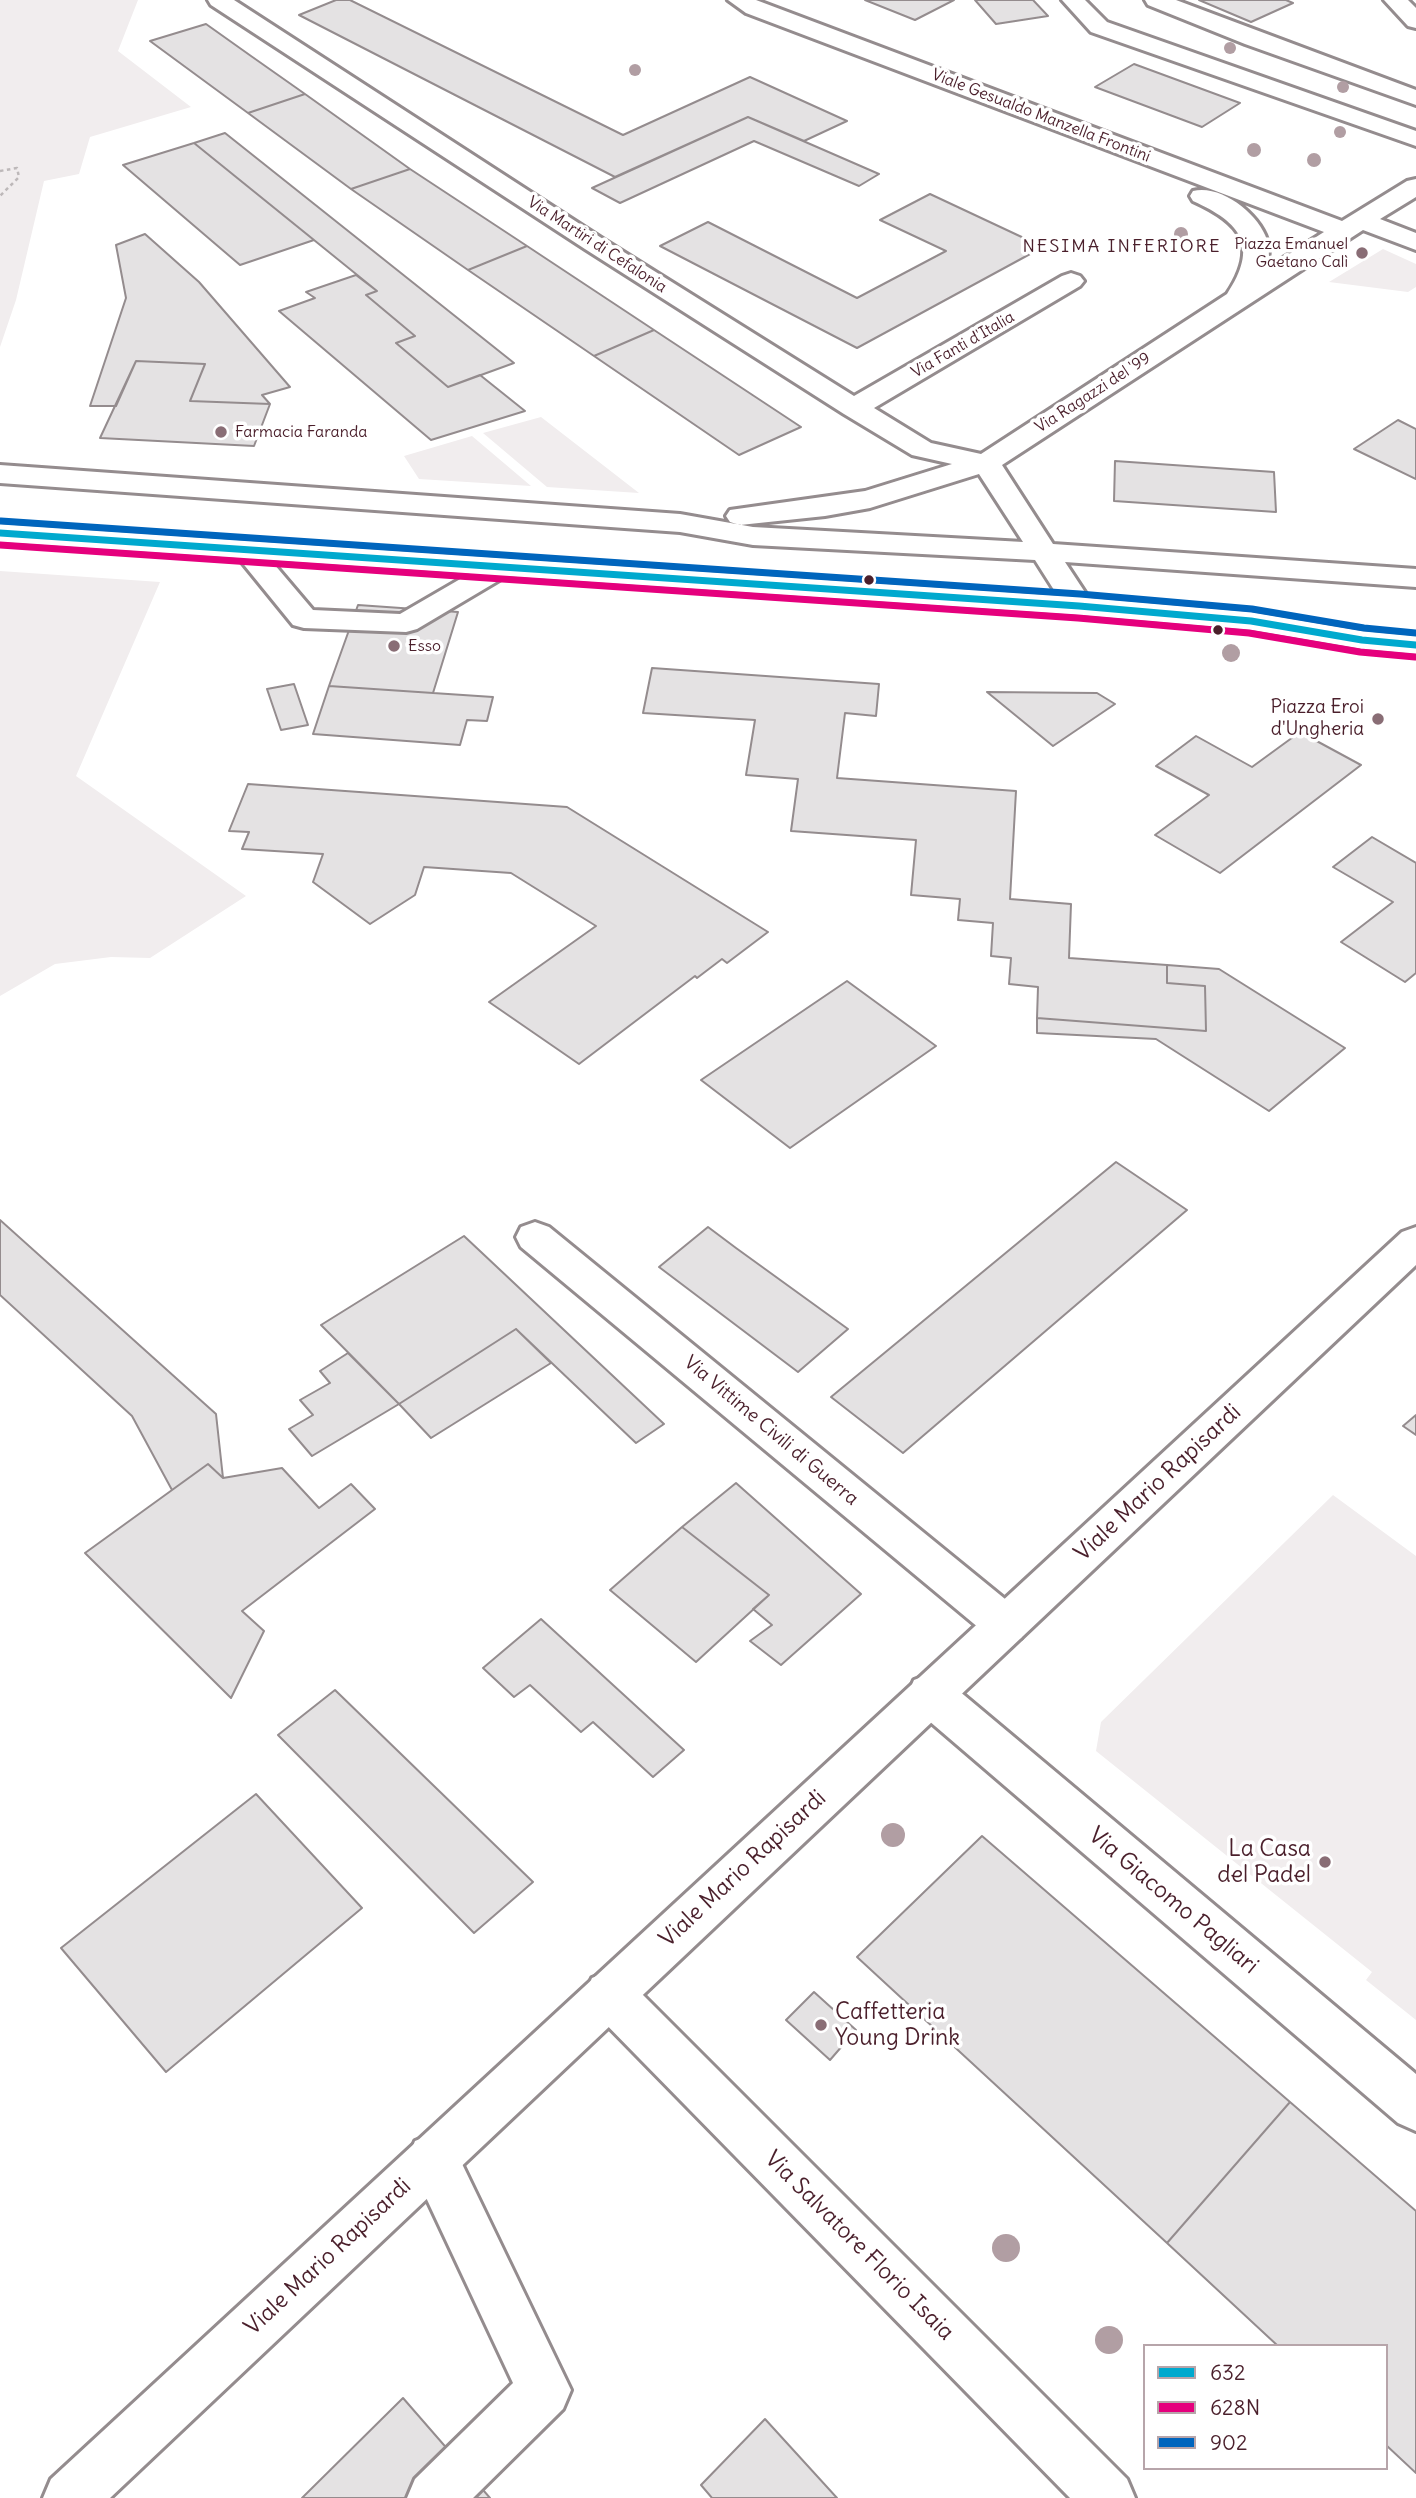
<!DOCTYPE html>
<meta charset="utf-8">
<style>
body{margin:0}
#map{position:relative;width:1416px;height:2498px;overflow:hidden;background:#fff;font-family:Delius,sans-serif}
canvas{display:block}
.legend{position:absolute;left:1143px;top:2344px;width:245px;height:126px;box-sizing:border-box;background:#fff;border:2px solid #b7a5aa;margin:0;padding:9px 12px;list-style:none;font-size:21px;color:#4a1f2b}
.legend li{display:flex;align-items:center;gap:14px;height:35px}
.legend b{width:35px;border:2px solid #b7a5aa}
</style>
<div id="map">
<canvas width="1416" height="2498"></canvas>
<ul class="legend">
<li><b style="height:9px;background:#00a9ce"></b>632</li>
<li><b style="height:9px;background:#e5007d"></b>628N</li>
<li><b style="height:9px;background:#0065bd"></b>902</li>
</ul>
</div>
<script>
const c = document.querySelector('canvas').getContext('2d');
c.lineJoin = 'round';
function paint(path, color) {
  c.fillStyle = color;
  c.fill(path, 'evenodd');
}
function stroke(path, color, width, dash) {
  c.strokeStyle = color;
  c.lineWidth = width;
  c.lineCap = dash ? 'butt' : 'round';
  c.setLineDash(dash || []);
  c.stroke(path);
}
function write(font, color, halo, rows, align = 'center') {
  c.font = font + ' Delius,sans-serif';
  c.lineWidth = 7;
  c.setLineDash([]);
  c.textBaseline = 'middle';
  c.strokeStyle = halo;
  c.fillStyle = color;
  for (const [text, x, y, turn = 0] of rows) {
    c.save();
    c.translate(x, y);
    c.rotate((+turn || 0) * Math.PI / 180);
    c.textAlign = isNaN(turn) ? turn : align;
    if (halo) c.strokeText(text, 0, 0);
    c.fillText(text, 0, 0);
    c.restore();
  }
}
const built = new Path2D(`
 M0 0H138L118 51 191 107 90 137 79 174 44 181 16 300 0 347Z
 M1383 249 1416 264V287L1408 292 1329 282Z
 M541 417 639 493 547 487 483 433Z
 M472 436 531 486 419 479 404 456Z
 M0 571 160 582 76 776 246 896 150 958 111 957 55 964 0 996Z
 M1333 1495 1416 1556V2020L1366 1980 1372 1972 1096 1751 1101 1722Z`);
const building = new Path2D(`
 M336 0H350L623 135 750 77 847 121 804 141 748 117 615 177 299 15Z
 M865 0H954L915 20Z
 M975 0H1033L1048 16 996 24Z
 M1199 0H1286L1293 3 1251 22Z
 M206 24 251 56 305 94 248 113 150 41Z
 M1134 64 1240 103 1202 127 1095 87Z
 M305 94 410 169 351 189 248 113Z
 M748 117 879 174 859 186 754 141 620 203 592 188Z
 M225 133 514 363 448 387 396 343 415 336 366 295 377 291 194 143Z
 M194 143 314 240 240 265 123 165Z
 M410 169 527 246 468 270 351 189Z
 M930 194 1043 247 857 348 660 246 708 222 857 298 946 251 880 220Z
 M145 234 199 282 290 387 262 395 270 404 190 401 205 364 136 361 116 406H90L126 298 116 245Z
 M527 246 654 330 594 356 468 270Z
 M356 275 377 291 366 295 415 336 396 343 448 387 480 375 525 411 431 440 279 311 315 298 306 292Z
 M654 330 801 427 739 455 594 356Z
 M136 361 205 364 190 401 270 404 254 446 100 438Z
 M1398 420 1416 429V479L1354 449Z
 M1115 461 1274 472 1276 512 1114 501Z
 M358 605 458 612 433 693 329 686Z
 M652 668 879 684 876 716 845 713 837 778 1016 791 1010 899 1071 904 1069 958 1167 965V983L1205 986 1206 1031 1037 1018 1038 987 1009 984 1011 958 991 956 993 923 958 920 960 899 911 895 916 840 791 831 798 779 746 775 755 720 643 713Z
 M294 684 308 725 281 730 267 689Z
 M329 686 433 693 493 697 487 721 467 720 460 745 313 734Z
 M987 692 1097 693 1115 704 1053 746Z
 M1300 732 1361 765 1220 873 1155 835 1209 795 1156 766 1196 736 1252 767Z
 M248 784 567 807 768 932 727 963 722 959 697 978 695 976 579 1064 489 1002 596 926 511 873 424 867 415 895 370 924 313 882 323 854 242 849 249 832 229 831Z
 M1372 837 1416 863V973L1405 982 1341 942 1393 902 1333 867Z
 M1167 965 1219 969 1345 1048 1269 1111 1156 1039 1037 1033V1018L1206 1031 1205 986 1167 983Z
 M847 981 936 1046 790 1148 701 1080Z
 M1116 1162 1187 1210 903 1453 831 1397Z
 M0 1220 216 1414 223 1478 208 1464 172 1490 132 1416 0 1295Z
 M708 1227 736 1248 848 1329 798 1372 659 1267Z
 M464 1236 664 1424 636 1443 516 1329 399 1404 321 1325Z
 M516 1329 551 1363 431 1438 399 1404Z
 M348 1353 399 1404 312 1456 289 1429 313 1415 300 1400 330 1383 320 1371Z
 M1416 1415V1435L1403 1426Z
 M208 1464 223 1478 282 1468 319 1508 351 1484 375 1509 242 1611 264 1631 231 1698 85 1553Z
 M736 1483 861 1594 781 1665 750 1641 772 1625 753 1609 769 1595 682 1527Z
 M682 1527 769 1595 696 1662 610 1590Z
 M541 1619 684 1750 653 1777 593 1722 581 1732 530 1685 514 1697 483 1668Z
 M335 1690 533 1882 474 1933 278 1735Z
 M256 1794 362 1908 166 2072 61 1948Z
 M982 1836 1290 2102 1167 2243 857 1957Z
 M814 1992 856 2030 830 2060 786 2020Z
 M1290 2102 1416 2211V2473L1386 2445V2346H1278L1167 2243Z
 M403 2398 490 2498H302Z
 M765 2419 837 2498H712L701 2485Z`);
const path = new Path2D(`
 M0 171 17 168 19 177 0 196`);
const minor = new Path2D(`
 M208 0H234L603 239 854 396 1062 276 1071 273 1080 276 1084 281 1080 286 874 408 931 443 981 454 1227 294C1259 246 1242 223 1193 201L1190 196 1193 191C1221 184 1259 214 1267 240 1270 250 1269 258 1267 268L1324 232 746 13 728 0H756L1342 221 1407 181 1416 179V197L1380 219 1416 233V250L1363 230 1002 465 1053 544 1416 569V587L1065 562 1094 606 1090 612 1079 615 1068 612 1035 560 753 545 680 532 0 483V465L680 514 753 527 1023 542 979 474 870 508 825 516 740 525 730 522 726 516 730 510 865 491 952 464 912 455 844 414 585 249 211 5Z
 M1062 0H1085L1107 22 1416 131V146L1091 32Z
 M1145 0H1176L1416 90V105L1245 44 1148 5Z
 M1384 0H1408L1416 8V28L1408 26Z
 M247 541 257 544 313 610 400 614 493 560 503 557 513 560 518 566 513 572 417 629 406 632 304 628 293 625 232 550 237 544Z
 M535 1222 549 1227 1021 1612 1028 1625 1021 1638 1006 1644 991 1638 521 1247 516 1237 521 1227Z
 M930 1674 946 1680 1416 2074V2131L1398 2123 914 1708 908 1694 914 1680Z
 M609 1971 626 1978 1127 2479 1135 2498H1070L592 2010 585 1994 592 1978Z
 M433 2134 451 2141 571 2390 563 2409 473 2498H407L415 2479 513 2383 408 2159 415 2141Z`);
const major = new Path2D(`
 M0 524 1079 597 1251 612 1362 631 1416 636V654L1362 649 1251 630 1079 615 0 542Z
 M1416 1227V1265L110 2498H43L51 2479 1402 1232Z`);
const bus1 = new Path2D(`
 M0 533 1079 606 1251 621 1362 640 1416 645`);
const bus2 = new Path2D(`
 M0 545 1078 618 1249 633 1360 652 1415 657`);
const bus3 = new Path2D(`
 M1 521 1080 594 1252 609 1364 628 1416 633`);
const trees = [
 [1230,48,6],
 [635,70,6],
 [1343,87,6],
 [1340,132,6],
 [1254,150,7],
 [1314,160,7],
 [1181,234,7],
 [1231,653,9],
 [893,1835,12],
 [1006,2248,14],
 [1109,2340,14]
];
const markers = [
 [1362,253,7,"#896d75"],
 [221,432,7,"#896d75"],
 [869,580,6,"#4a1f2b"],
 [1218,630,6,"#4a1f2b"],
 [394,646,7,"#896d75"],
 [1378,719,7,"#896d75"],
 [1325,1862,7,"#896d75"],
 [821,2025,7,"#896d75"]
];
const farStreetnames = [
 ["Viale Gesualdo Manzella Frontini",1041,116,21],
 ["Via Martiri di Cefalonia",597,245,33],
 ["Via Fanti d'Italia",963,345,-30],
 ["Via Ragazzi del '99",1093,393,-33]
];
const farPoinames = [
 ["Piazza Emanuel",1348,244,"right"],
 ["Gaetano Calì",1348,262,"right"],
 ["Farmacia Faranda",235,432],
 ["Esso",408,646]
];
const farNeighbourhoodnames = [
 ["NESIMA INFERIORE",1122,247]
];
const poiNames = [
 ["Piazza Eroi",1364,708],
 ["d'Ungheria",1364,730]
];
const streetNames = [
 ["Via Vittime Civili di Guerra",771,1431,40]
];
const nearStreetnames = [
 ["Viale Mario Rapisardi",1158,1483,-43],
 ["Viale Mario Rapisardi",743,1869,-43],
 ["Via Giacomo Pagliari",1173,1901,40],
 ["Via Salvatore Florio Isaia",859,2246,45],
 ["Viale Mario Rapisardi",328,2257,-43]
];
const nearPoinames = [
 ["La Casa",1311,1849],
 ["del Padel",1311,1875],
 ["Caffetteria",835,2012,"left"],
 ["Young Drink",835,2038,"left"]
];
paint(built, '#f1edee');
paint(building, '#e4e2e3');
stroke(building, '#948c8e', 2);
stroke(minor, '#948c8e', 6);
stroke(major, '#948c8e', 6);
stroke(path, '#bdb8b9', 2.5, [3.5, 3.5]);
paint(minor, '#fff');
paint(major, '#fff');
stroke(bus1, '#00a9ce', 7);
stroke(bus2, '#e5007d', 7);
stroke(bus3, '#0065bd', 7);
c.fillStyle = '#b19ea3';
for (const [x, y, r] of trees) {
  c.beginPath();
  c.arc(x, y, r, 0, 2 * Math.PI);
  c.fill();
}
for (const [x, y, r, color] of markers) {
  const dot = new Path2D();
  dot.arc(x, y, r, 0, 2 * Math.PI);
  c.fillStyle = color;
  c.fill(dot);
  stroke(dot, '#fff', 2.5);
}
write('16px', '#4a1f2b', '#fff', farStreetnames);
write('16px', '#4a1f2b', '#fff', farPoinames, 'left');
c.letterSpacing = '2px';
write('18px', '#4a1f2b', '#fff', farNeighbourhoodnames);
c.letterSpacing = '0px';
write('19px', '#4a1f2b', '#fff', poiNames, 'right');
write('19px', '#4a1f2b', '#fff', streetNames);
write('23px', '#4a1f2b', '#fff', nearStreetnames);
write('23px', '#4a1f2b', '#fff', nearPoinames, 'right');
</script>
